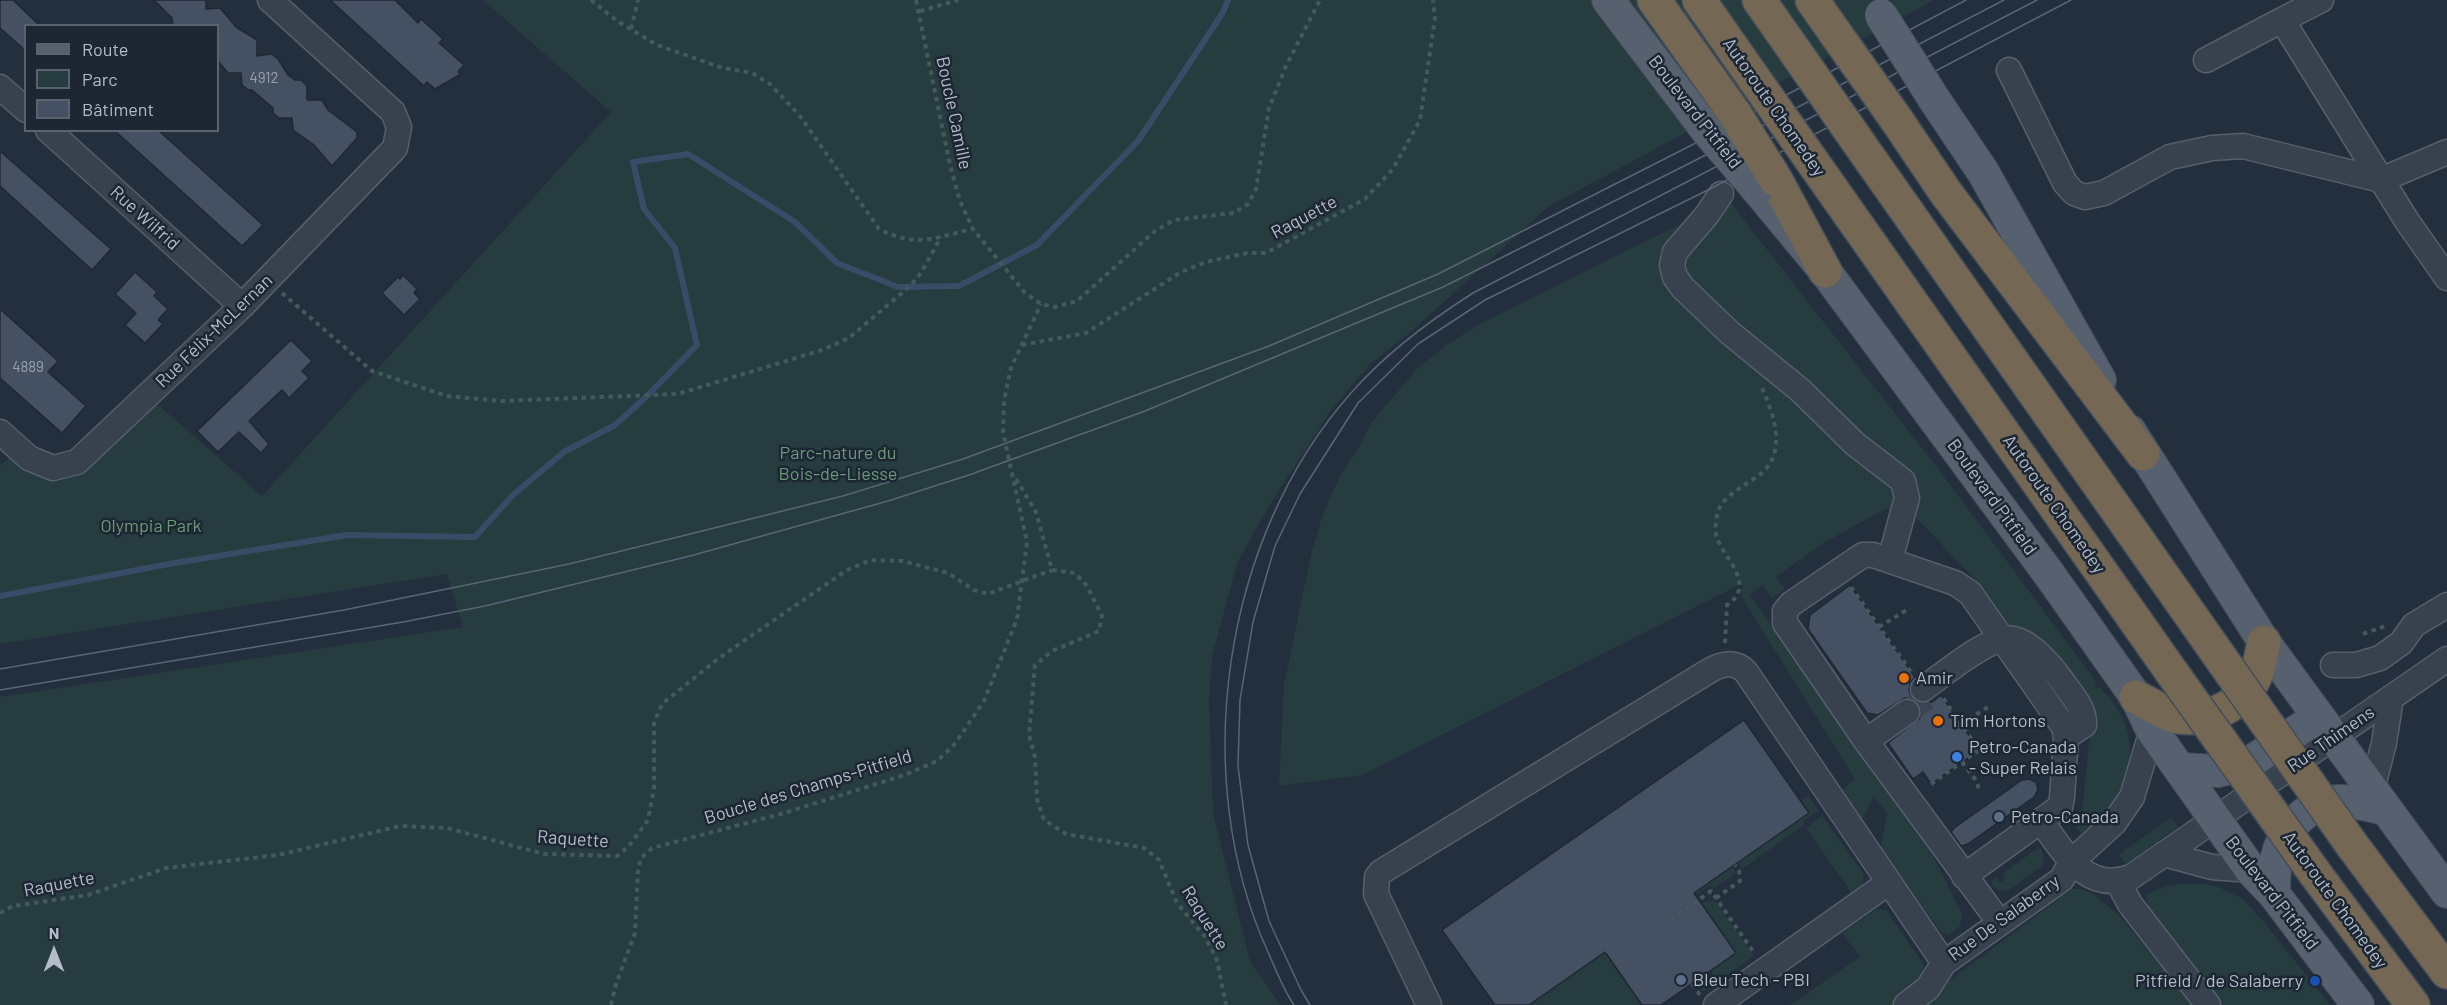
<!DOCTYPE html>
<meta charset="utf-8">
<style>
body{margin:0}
#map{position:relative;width:2447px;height:1005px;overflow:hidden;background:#242f3e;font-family:Barlow,sans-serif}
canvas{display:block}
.legend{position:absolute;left:24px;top:24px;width:195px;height:108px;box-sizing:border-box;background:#1d2633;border:2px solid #59626f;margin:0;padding:8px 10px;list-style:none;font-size:18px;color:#b4bcc9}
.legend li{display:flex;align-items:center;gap:12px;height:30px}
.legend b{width:30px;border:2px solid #59626f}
.north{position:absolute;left:24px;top:921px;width:60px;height:60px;-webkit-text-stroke:4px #1d2633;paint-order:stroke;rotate:0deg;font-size:16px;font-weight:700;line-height:24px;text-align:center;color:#b4bcc9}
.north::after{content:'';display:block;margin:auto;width:21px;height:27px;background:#b4bcc9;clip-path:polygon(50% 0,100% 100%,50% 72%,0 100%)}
</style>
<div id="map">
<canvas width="2447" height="1005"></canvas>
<ul class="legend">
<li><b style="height:8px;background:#56606e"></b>Route</li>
<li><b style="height:16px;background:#263c3f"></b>Parc</li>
<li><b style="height:16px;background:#455162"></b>Bâtiment</li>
</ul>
<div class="north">N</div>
</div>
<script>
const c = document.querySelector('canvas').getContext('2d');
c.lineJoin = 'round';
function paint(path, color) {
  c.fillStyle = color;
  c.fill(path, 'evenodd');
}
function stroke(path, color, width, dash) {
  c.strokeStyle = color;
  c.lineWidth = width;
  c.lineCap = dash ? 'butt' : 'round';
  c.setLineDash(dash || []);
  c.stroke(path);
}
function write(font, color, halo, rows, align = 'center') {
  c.font = font + ' Barlow,sans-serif';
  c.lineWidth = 5;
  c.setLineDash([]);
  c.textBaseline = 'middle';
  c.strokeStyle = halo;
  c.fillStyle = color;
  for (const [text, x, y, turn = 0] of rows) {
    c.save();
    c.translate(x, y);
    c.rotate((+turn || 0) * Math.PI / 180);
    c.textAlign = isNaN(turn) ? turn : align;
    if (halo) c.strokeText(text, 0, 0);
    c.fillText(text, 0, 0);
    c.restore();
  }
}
const green = new Path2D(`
 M483 0H1934L1549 206 1412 331 1369 365 1330 412 1269 506 1238 561 1212 656 1209 700 1213 814 1250 962 1281 1005H0V697L463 627 447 574 0 644V466L18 448 53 468 147 395 262 496 611 112Z
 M1730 202 1939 470 2096 681 2094 683 2097 689 2100 687C2107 695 2115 704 2120 713 2138 743 2131 789 2108 814 2101 822 2090 828 2081 834L2074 824 2082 813 2091 721 2057 664 2022 628 2015 632 1978 583 1911 512 1898 503 1890 513 1887 508 1822 544 1776 577 1785 589 1772 599 1763 585 1750 595 1932 854 1962 914 1960 926 1948 935 1942 933 1936 925 1881 848 1887 814 1874 796 1862 820 1841 790 1855 779 1741 596 1743 583 1362 775 1279 786 1284 685 1311 555 1323 514 1340 476 1361 444 1370 424 1416 370 1444 347 1476 326 1637 245Z
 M1808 796 1819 811 1803 821 1804 825 1742 869 1738 862 1809 813 1801 801Z
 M1822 816 1864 874 1862 885 1851 892 1806 828Z
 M2172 817 2178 827 2126 864 2119 854Z
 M2041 849 2044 857 2042 866 2011 889 2000 891 1992 885V881L1996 877 2000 883 2005 879 2002 874 2035 850Z
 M1732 867 1736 873 1713 889 1710 885 1668 915 1666 912Z
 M2193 883 2216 886 2243 899 2264 922 2330 1005H2221C2203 982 2148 922 2146 895 2160 886 2177 884 2193 883Z
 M2072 889H2082L2094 895 2116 912 2195 1005H1917Z
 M1715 901 1754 956 1703 992 1699 984 1713 974 1711 970 1736 953 1708 912 1680 932 1674 924 1705 902Z
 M1877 909 1886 910 1924 965 1921 980 1894 1005H1790L1860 957 1842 933Z
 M1632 933 1647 955 1620 974 1642 1005H1529Z`);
const stream = new Path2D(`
 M0 596 169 564 347 535 475 537 514 494 564 452 615 425 644 399 697 345 675 248 644 209 633 162 688 154 795 222 837 263 898 287 959 286 1037 245 1138 141 1222 14 1228 0`);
const building = new Path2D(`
 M0 0H13L40 26H26V51L0 28Z
 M154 0H206V9L220 8 236 27 257 40V56L271 54 278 59 288 75 295 80H301L307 86V100H322L328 110 357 132V138L332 166 314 145 293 130 292 118H279L273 113V108L252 90H248L242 85 241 73H228L218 61V26H173L172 18Z
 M330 0H395L418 23 421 19 443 39 439 43 464 65 458 72 461 74 435 89 427 82 424 86Z
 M114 130H158L263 225 242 246Z
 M0 151 111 249 92 270 0 186Z
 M135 272 157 292 154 296 168 309 158 320 163 324 145 343 125 325 136 313 115 294Z
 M403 275 417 289 414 293 420 299 404 315 382 293 398 277 400 279Z
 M0 309 58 361 48 372 86 406 62 433 0 378Z
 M291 340 312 361 302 371 309 378 289 398 282 390 249 421 269 444 261 453 239 432 218 452 197 431Z
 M1850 585 1915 677 1910 683 1909 690 1912 698 1924 703 1932 702 1941 695 1979 750 1931 784 1923 772 1913 779 1888 743 1920 718 1921 710 1918 703 1912 699 1905 698 1878 715 1867 713 1808 629 1810 615Z
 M1744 720 1809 813 1694 893 1736 953 1661 1005H1642L1605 952 1529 1005H1495L1442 930Z
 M2029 779 2036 782 2038 790 2034 797 1968 844 1961 846 1951 832 1954 828 2022 780Z`);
const minorTunnel = new Path2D(`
 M1907 712 1928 697`);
const path = new Path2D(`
 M591 0 617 21 657 45 723 68 752 73 770 84 800 116 879 229C917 248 933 238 972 229
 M916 0 950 165 960 201 973 229 1025 293 1041 304 1055 307 1077 301 1155 231 1174 220 1234 213 1248 204 1256 189 1269 108 1286 66 1320 0
 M920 11 958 0
 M631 29 638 0
 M282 293 372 371 447 396 501 401 678 394 822 350 849 338 909 287 921 273 941 237
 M1022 345 1086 333 1181 272 1206 262 1247 253H1266L1365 199 1393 169 1420 120 1435 18 1433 0
 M1016 479 1036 512 1052 570 1075 573 1087 586 1102 616 1099 631 1052 651 1035 665 1029 735 1035 757 1037 799 1044 820 1066 834 1144 848 1159 860 1177 903 1205 937 1217 960 1226 1005
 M1851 587 1911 672
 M1879 627 1910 608
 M2363 634 2385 626
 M1725 643 1727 605C1757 585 1725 560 1717 538 1714 530 1716 522 1717 515 1720 502 1730 495 1740 488 1747 483 1756 478 1763 472 1787 449 1773 412 1761 386
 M1961 724 1988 707
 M1962 762 1975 779 1980 791
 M1931 784 1979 750 1943 698
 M1716 898 1740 881 1739 871 1735 865
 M0 913 13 906 88 895 166 868 278 855 400 826 447 828 544 854 617 856 629 846 648 820 654 788V723L662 704 719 658 847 570 871 560 902 561 948 573 974 590 988 594 1052 570
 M1671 919 1711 891 1755 954
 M1692 984 1700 995
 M611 1005 616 984 635 933 638 869 641 858 652 848 781 814 905 775 937 761 954 745 984 701 1017 619 1027 542 1003 432 1004 400 1011 368 1041 304`);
const minor = new Path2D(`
 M2321 0 2282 20 2407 221 2447 278
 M2206 60 2282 20
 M2009 70 2065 183 2074 193 2085 197 2104 193 2170 157 2212 148 2243 146 2381 180 2447 152
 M0 87 26 110
 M48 130 242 306
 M1721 194 1706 216 1675 252 1672 265 1675 277 1683 288 1730 333 1800 390 1855 444 1903 481 1907 498 1890 560
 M0 432 29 458 53 468 77 462 242 306 395 148 399 127 393 112 270 0
 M2333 665H2356L2380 658 2401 643 2414 625 2447 605
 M1923 689C1942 676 1991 633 2014 639 2032 643 2051 666 2062 681 2071 694 2085 708 2084 725L2066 737
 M1866 741 1907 712
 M2372 790 2384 743 2391 698
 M2041 821C2063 851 2086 894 2131 877L2447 659
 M2164 854 2212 867 2251 870
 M1964 876 2060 807 2062 798 2066 737 2064 727 1970 593 1955 583 1873 555H1863L1791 604 1785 611V623L1866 741 2000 923
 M2117 880 2130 904 2208 1005
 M1429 1005 1376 894 1377 877 1381 872 1709 671C1721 664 1735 660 1746 672L1944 963
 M1716 1005 1888 883
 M1906 1005 1928 988 1944 963 2062 879 2071 862 2114 823 2132 797 2152 730`);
const major = new Path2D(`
 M1608 0 1708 132
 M1934 99 1983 172 2100 380
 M1757 189 1825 271 2049 574 2136 697 2152 730 2251 870 2274 894 2358 1005
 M2130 431 2264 642 2447 892
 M2180 769 2218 771 2249 763 2318 717
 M2274 894C2274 883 2274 872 2276 861 2282 829 2309 799 2343 801 2357 802 2371 806 2385 809`);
const highway = new Path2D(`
 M1654 0 1735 114
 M1699 0 1755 80
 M1759 0 1799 57
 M1812 0 1838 37
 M1896 119 1946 193 2143 454
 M1856 139 2213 647
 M1812 161 2173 674
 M1776 180 1825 271
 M2136 697C2149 703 2161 712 2174 716 2202 723 2238 708 2252 683 2259 671 2261 656 2264 642
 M2352 845 2447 972
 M2314 872 2413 1005`);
const tram = new Path2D(`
 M0 669 344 610 569 564 843 496 963 459 1269 346 1438 274 1686 148 1966 0
 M0 690 403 622 485 606 690 556 888 501 969 475 1145 411 1443 287 1694 161 2004 0
 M1294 1005C1283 989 1276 970 1268 952 1188 777 1222 538 1351 393 1386 353 1429 321 1473 293L2037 0
 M1310 1005 1301 990 1269 921 1248 845 1238 766 1240 700 1253 622 1275 546 1300 494 1358 403 1418 344 1485 300 1710 189 2071 0`);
const majorBridge = new Path2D(`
 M1881 15 1934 99
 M1708 132 1757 189`);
const highwayBridge = new Path2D(`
 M1838 37 1896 119
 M1799 57 1856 139
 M1755 80 1812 161
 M1735 114 1776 180
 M2213 647 2352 845
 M2173 674 2314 872`);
const markers = [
 [1904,678,6,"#e8710a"],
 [1938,721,6,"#e8710a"],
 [1957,757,6,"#3f7fe0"],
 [1999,817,6,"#5c6f8a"],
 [1681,980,6,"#5c6f8a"],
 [2315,981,6,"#1a4fb4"]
];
const numberNames = [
 ["4912",264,78],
 ["4889",28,367]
];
const streetNames = [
 ["Autoroute Chomedey",1774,107,55],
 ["Boulevard Pitfield",1695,112,52],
 ["Boucle Camille",954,113,78],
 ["Raquette",1304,217,-28],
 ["Rue Wilfrid",145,218,42],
 ["Rue Félix-McLernan",214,331,-44],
 ["Boulevard Pitfield",1992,497,54],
 ["Autoroute Chomedey",2054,504,55],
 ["Rue Thimens",2331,739,-35],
 ["Boucle des Champs-Pitfield",808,787,-17],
 ["Raquette",573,839,4],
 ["Raquette",59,884,-11],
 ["Boulevard Pitfield",2272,893,52],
 ["Autoroute Chomedey",2335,900,54],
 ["Raquette",1205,918,58],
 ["Rue De Salaberry",2004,918,-36]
];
const parkNames = [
 ["Parc-nature du",838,453],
 ["Bois-de-Liesse",838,474],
 ["Olympia Park",151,526]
];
const poiNames = [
 ["Amir",1916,678],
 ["Tim Hortons",1950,721],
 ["Petro-Canada",1969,747],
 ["- Super Relais",1969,768],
 ["Petro-Canada",2011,817],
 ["Bleu Tech - PBI",1693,980],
 ["Pitfield / de Salaberry",2303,981,"right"]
];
paint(green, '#263c3f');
stroke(stream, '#394c67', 6);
paint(building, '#455162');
stroke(building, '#1f2835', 1.5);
stroke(minorTunnel, '#3a4453', 24, [24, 12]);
stroke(minor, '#565f6c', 27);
stroke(major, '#414a57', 34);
stroke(highway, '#434c59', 36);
stroke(path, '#44595c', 4, [4.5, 4.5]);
stroke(minor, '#38414e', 24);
stroke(major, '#56606e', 32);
stroke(highway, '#746855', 33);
stroke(tram, '#5a6575', 1.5);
stroke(majorBridge, '#414a57', 34, []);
stroke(highwayBridge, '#434c59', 36, []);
stroke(majorBridge, '#56606e', 32);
stroke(highwayBridge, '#746855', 33);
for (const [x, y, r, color] of markers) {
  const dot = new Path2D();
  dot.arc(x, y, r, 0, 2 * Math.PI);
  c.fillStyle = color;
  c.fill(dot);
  stroke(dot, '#1d2633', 2);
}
write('15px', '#98a1af', null, numberNames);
write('18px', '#b4bcc9', '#1d2633', streetNames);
write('18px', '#6b9a76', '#1d2633', parkNames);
write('18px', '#b4bcc9', '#1d2633', poiNames, 'left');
</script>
